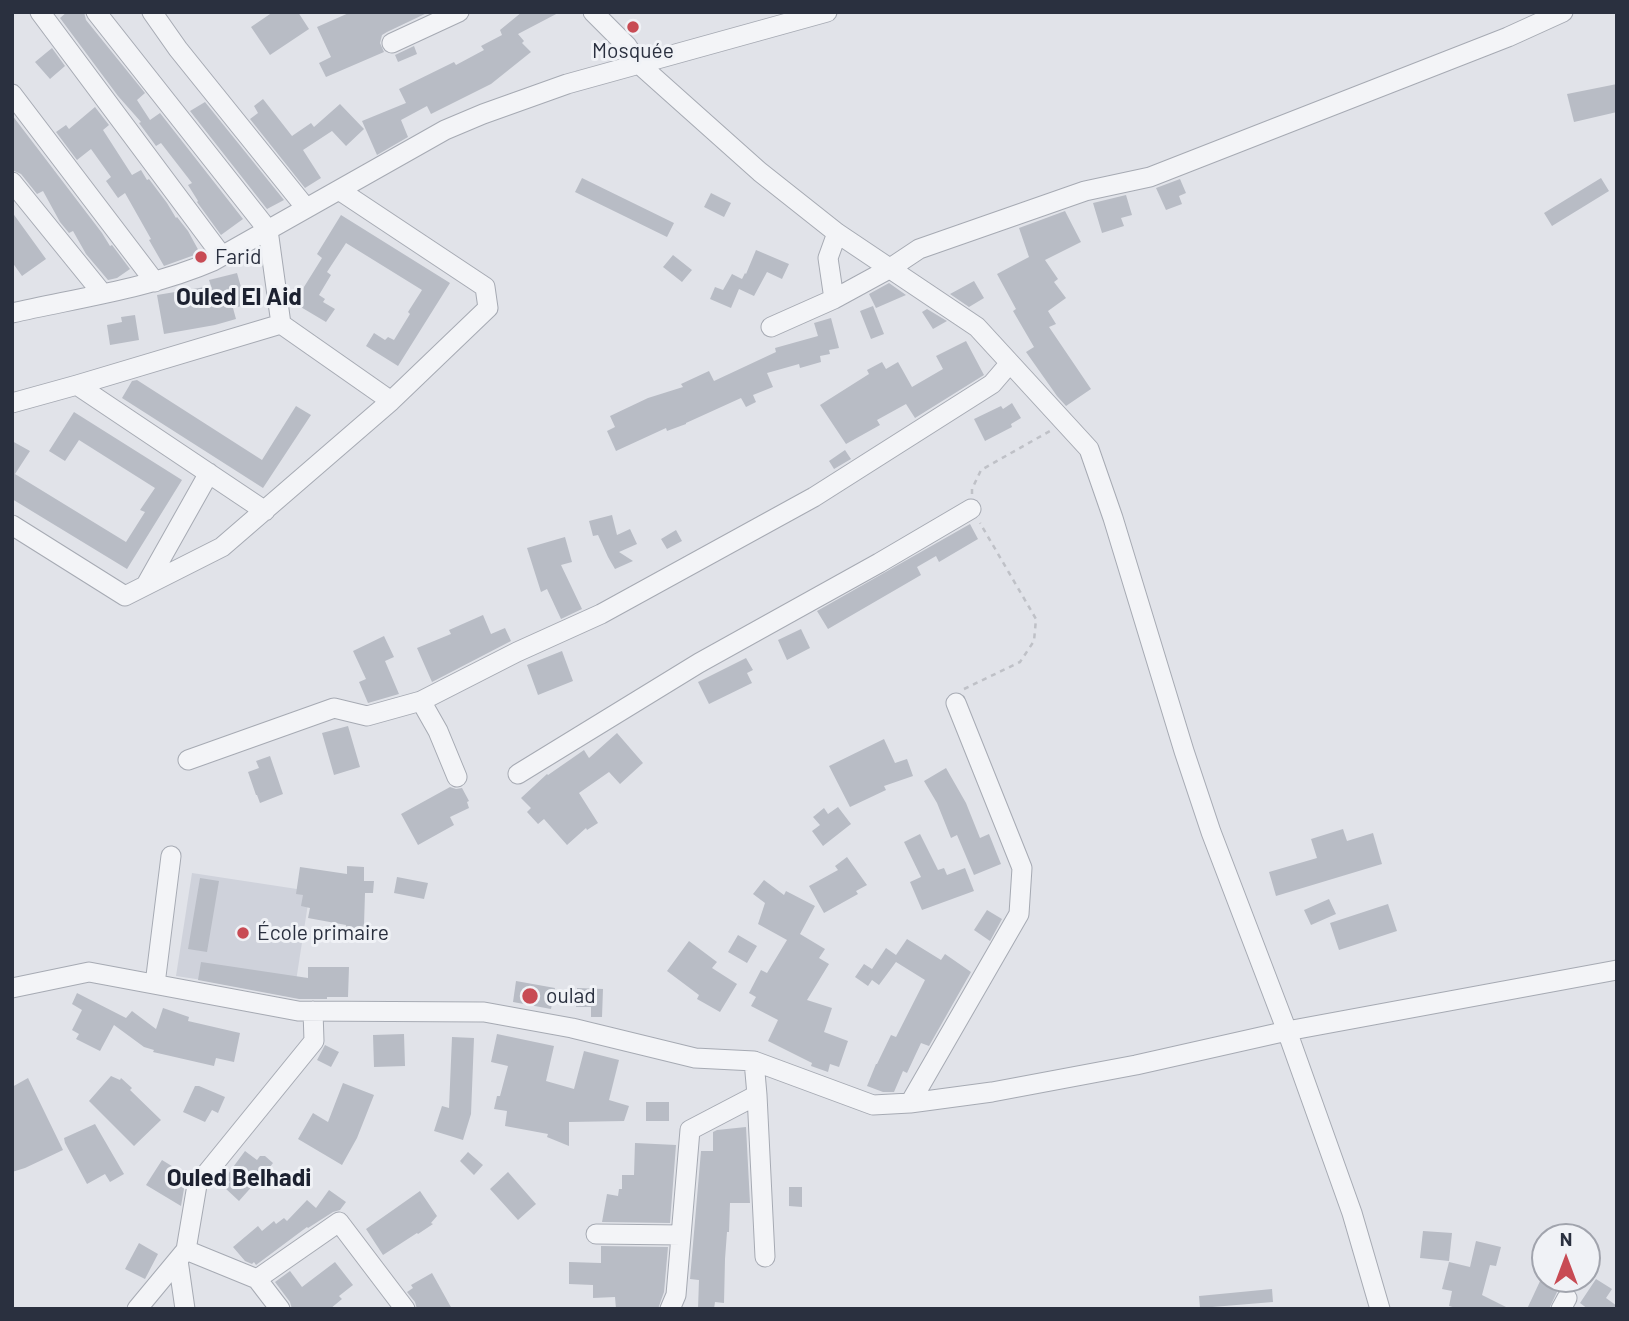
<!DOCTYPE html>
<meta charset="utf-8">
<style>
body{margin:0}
#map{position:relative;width:1629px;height:1321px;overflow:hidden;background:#e1e3e9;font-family:Barlow,sans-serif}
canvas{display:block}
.frame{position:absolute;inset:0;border:14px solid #2a303f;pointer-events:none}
.north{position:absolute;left:1531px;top:1223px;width:70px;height:70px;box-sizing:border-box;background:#f0f2f6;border:2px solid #a1a4ad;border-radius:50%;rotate:0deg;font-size:19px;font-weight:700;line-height:28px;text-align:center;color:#2a303f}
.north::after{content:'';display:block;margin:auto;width:24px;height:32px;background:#c84b54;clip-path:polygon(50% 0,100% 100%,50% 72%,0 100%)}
</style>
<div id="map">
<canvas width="1629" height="1321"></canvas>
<div class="frame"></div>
<div class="north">N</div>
</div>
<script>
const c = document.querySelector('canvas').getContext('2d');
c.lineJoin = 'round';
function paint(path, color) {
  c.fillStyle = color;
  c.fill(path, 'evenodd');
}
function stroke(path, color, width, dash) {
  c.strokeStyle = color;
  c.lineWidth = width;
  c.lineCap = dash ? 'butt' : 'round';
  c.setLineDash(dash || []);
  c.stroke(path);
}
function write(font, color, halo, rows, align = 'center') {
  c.font = font + ' Barlow,sans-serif';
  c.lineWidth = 6;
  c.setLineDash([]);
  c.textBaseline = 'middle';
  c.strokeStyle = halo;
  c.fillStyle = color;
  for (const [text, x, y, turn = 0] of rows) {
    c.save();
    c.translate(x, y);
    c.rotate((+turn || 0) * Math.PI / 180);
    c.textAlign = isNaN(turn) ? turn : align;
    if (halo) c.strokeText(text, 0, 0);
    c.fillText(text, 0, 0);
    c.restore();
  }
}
const built = new Path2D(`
 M192 873 310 891 294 994 176 976Z`);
const building = new Path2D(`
 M67 12H84L86 20 145 93 137 100 150 120 160 113 243 219 221 235 197 202 198 201 188 185 192 183 161 143 156 146 139 123 141 122 118 96 60 18Z
 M273 12H298L309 29 270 55 251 27Z
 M351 12H429L387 32 382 35 380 43 384 52 326 77 319 63 331 57 317 27Z
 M522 12H560L518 34 524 41 522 43 531 52 491 84 431 114 427 106 401 120 408 137 377 155 362 121 406 103 399 89 454 62 456 65 484 50 481 46 502 35 500 30Z
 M414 46 417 54 398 62 395 55Z
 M52 48 65 66 50 79 35 62Z
 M1617 84V112L1574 122 1567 94Z
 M263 99 292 136 311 123 314 127 340 104 364 129 346 146 332 131 303 150 321 178 305 188 250 119 258 113 254 106Z
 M205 102 284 200 267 209 190 111Z
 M95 107 109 125 103 130 132 175 141 170 147 180 149 179 167 203 176 218 177 217 188 231 200 253 164 266 149 240 151 239 125 193 118 198 106 181 111 177 91 149 77 160 56 132 66 125 69 129Z
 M12 115 102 233 110 246 112 245 130 269 117 278 108 280 86 254 73 231 69 233 60 222 43 191 37 194 21 174 12 170Z
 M582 178 674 223 667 237 575 192Z
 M1601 178 1609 191 1552 226 1544 213Z
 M1180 179 1186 193 1179 196 1182 204 1166 210 1156 188Z
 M711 193 731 203 724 217 704 207Z
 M1126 195 1132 215 1121 218 1124 226 1102 233 1093 203Z
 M1065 211 1081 242 1045 260 1058 279 1054 282 1066 298 1048 311 1056 324 1049 327 1091 389 1066 406 1057 396 1026 352 1034 347 1013 311 1016 309 997 274 1029 257 1019 228Z
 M12 212 46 259 22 276 12 262Z
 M341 215 450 283 398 366 366 346 374 333 385 340 388 337 394 340 410 314 408 312 422 290 346 243 327 272 331 275 319 295 325 299 323 302 335 309 326 322 294 303 322 258 317 254Z
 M756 250 789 264 782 279 767 272 754 296 739 289 731 308 710 299 715 287 723 290 732 274 742 279 745 273 746 274Z
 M673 255 692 270 682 282 663 267Z
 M237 273 246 305 233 308 236 319 215 325 164 334 157 295 211 286 209 280Z
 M974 281 984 298 969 307 950 294Z
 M889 283 906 295 876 308 869 294Z
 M873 306 884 334 871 339 860 311Z
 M927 309 947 321 933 329 922 312Z
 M135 315 139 340 110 345 107 325 122 322 121 317Z
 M831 318 839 348 829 350 830 354 820 356 821 362 800 368 799 364 767 373 773 387 753 395 756 402 746 407 741 398 686 423V424L667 431 666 428 616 451 607 431 615 427 610 416 648 398 683 387 681 384 709 371 714 381 776 352 775 348 818 336 814 323Z
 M966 341 984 375 915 418 906 404 877 420 880 425 846 444 820 405 869 374 867 370 882 362 886 369 898 362 912 387 943 369 936 356Z
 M137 380 262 460 296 406 311 415 263 488 122 398 132 381Z
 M1012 403 1021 418 1011 424 1012 427 985 441 974 419 1001 406 1003 409Z
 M74 412 182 480 127 569 12 499V441L30 451 15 474 126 542 145 512 140 510 155 488 79 440 65 461 49 451Z
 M845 450 851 459 834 469 829 461Z
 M612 515 617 535 630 529 637 544 619 552 633 561 615 569 608 557 598 535 593 536 589 521Z
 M970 524 978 539 939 562 936 556 917 567 921 575 828 629 817 611Z
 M676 530 682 541 667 549 661 539Z
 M565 537 572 562 561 565 582 609 561 619 547 589 541 592 527 548Z
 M483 615 491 634 505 628 511 641 432 682 417 648 451 634 449 630Z
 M801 629 810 648 787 660 778 640Z
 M384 636 394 657 385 661 399 694 368 703 359 682 366 679 353 651Z
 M562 651 573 681 538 695 527 665Z
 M746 658 753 670 747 673 752 683 709 704 698 682Z
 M348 726 360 767 334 775 322 733Z
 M617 733 643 763 620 784 609 772 579 793 598 823 587 830 586 828 567 845 544 819 538 824 527 812 531 808 521 798 547 774 548 775 584 750 589 758Z
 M884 739 895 763 907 759 913 776 884 786 886 790 850 807 829 766Z
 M270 756 283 794 260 803 257 795H256L248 772 259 768 256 761Z
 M946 768 966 803 980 838 989 834 1001 864 974 875 957 835 951 838 937 803 924 781Z
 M450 787 456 789 462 788 469 801 467 802 469 808 450 817 454 825 418 845 401 814Z
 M838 807 851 824 823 846 812 831 820 825 813 817 824 808 828 814Z
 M1343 829 1347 841 1373 833 1382 864 1276 896 1269 872 1317 858 1311 839Z
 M920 834 938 870 944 868 947 875 965 868 974 891 922 910 910 882 921 877 904 842Z
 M847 857 867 885 856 891 858 894 824 913 809 886 838 870 835 866Z
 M347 866 364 867V881H374L373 893H365L364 925H372L371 939 345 938 346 925 308 918 310 908 301 906 303 895 296 894 300 867 347 874Z
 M397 877 428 883 424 899 394 893Z
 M200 878 219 881 207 952 188 949Z
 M764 880 784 895 786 891 815 906 800 934 825 949 819 958 829 964 807 1000 832 1008 824 1032 848 1041 839 1067 830 1064 828 1072 811 1066 812 1063 768 1041 778 1020 751 1006 756 997 749 993 761 970 767 973 787 940 758 924 765 903 753 894Z
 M1329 899 1336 914 1311 925 1304 910Z
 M1388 904 1397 931 1339 950 1330 923Z
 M987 910 1002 919 990 941 974 930Z
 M738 935 757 946 747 963 728 952Z
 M907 939 941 960 945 954 971 972 929 1046 921 1043 907 1073 903 1071 894 1092H883L867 1086 876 1064H877L891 1035 896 1037 925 980 896 962 879 985 872 980 868 986 855 977 864 964 872 969 886 948 896 955Z
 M689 941 717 962 712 968 737 984 720 1012 697 999 699 995 667 971Z
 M201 962 308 978V967H349L348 997H327V999H299L198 980Z
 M516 981 555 988 551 1009 513 1002Z
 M577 988 603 989 602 1017H591V1007H576Z
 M77 993 126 1018 132 1011 156 1029 163 1008 189 1017 188 1021 240 1033 234 1062 216 1058 214 1066 153 1052 154 1050 144 1047 114 1025 100 1051 76 1039 79 1034 72 1030 82 1010 72 1004Z
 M404 1034 405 1066 374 1067 373 1035Z
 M497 1034 554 1046 546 1081 574 1089 584 1051 619 1060 609 1100 629 1106 624 1121 569 1122V1146L547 1137 548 1134 505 1126 507 1111 494 1109 497 1096H500L508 1066 491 1062Z
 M452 1037 474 1038 471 1114 463 1140 434 1131 442 1106 449 1108Z
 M325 1045 339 1052 331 1067 317 1060Z
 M111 1076 120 1080 121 1078 132 1088 130 1090 161 1120 134 1146 89 1101Z
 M28 1078 63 1150 25 1168 12 1172V1087Z
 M343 1083 374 1095 357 1138 342 1165 298 1139 313 1113 328 1122Z
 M195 1086H199L225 1097 218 1113 212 1110 205 1122 183 1112Z
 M646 1102H669V1121H646Z
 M95 1124 124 1174 110 1182 105 1174 87 1184 65 1143 64 1138Z
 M746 1127 750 1203H730L729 1232H727L725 1259 724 1303 715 1302 714 1309H698L699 1280 690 1279 701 1151H713V1132L717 1130Z
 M635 1143 676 1145 670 1223 602 1222 607 1194 618 1196 619 1189H622V1175H634Z
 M245 1151 257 1160 260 1156H265L273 1163 257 1184 255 1183 239 1201 225 1188 230 1182 225 1178Z
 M468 1152 483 1165 474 1175 460 1161Z
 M162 1160 188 1176 185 1183 181 1206 146 1185Z
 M508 1172 536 1204 518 1220 490 1189Z
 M789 1187H802V1207L789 1206Z
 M329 1190 346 1202 340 1210 333 1212 308 1228 307 1227 256 1265 254 1262 252 1264 245 1261 233 1247 258 1226 262 1231 274 1221 276 1224 284 1218 287 1221 307 1200 316 1208Z
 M420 1191 437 1216 431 1223 433 1224 418 1234 417 1233 383 1255 366 1229Z
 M1423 1231 1452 1233 1449 1261 1420 1258Z
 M1476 1241 1501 1247 1496 1266 1490 1265 1482 1295 1510 1309H1460L1449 1306 1452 1291 1442 1289 1449 1262 1470 1267Z
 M139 1243 158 1254 145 1279 125 1269Z
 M601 1246 668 1247 664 1292 658 1309H616L615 1297 593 1298V1285L569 1284V1262L601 1263Z
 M335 1262 353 1285 339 1296 342 1299 330 1309H292L290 1302 275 1282 290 1271 302 1287Z
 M432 1273 452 1309H417L415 1302 407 1292 413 1288 411 1285Z
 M1541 1279H1572L1569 1286 1561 1287 1557 1292 1549 1309H1527Z
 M1596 1279 1612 1289 1606 1298 1617 1306V1309H1588L1580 1303Z
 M1272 1289 1273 1302 1200 1308 1199 1296Z`);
const path = new Path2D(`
 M972 494V489L981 470 1050 431
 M964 689 1020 662 1034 641 1036 619 980 523`);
const minor = new Path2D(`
 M40 12 222 256
 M152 12 178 49 306 208
 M593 12 627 46 639 64 760 172 837 233 977 327 1089 449 1113 518 1184 751 1211 832 1287 1031 1352 1213 1380 1309
 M392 43 459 12
 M12 94 155 282
 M12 182 102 293
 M834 299 828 258 837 233
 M12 313C78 298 151 288 213 261L445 130 483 114 567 84 827 12
 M281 324 391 401
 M771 327 834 299 889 269 919 249 1085 191 1150 177 1508 37 1563 12
 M77 385 265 511
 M12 403 77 385 281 324 268 230 96 12
 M12 525 125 596 222 547 391 401 488 308 485 287 339 190
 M146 585 209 473
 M421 701 438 731 457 777
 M188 760 334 708 367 716 421 701 517 652 601 614 814 497 992 384 1010 363
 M518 774 699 663 879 563 971 509
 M155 984 171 856
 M12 988 89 972 298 1011 484 1012 572 1028 695 1058 754 1061 873 1105 910 1103 992 1092 1136 1065 1287 1031 1617 970
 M757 1095 765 1257
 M910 1103 1019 914 1022 868 956 703
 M596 1234 681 1235
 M178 1260 185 1309
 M257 1279 339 1222 405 1309
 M137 1309 186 1250
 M280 1309 257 1279 186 1250 197 1185 314 1041 313 1011
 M670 1309 676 1295 690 1130 757 1095 754 1061
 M1561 1309 1567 1298`);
const markers = [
 [633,27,7,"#c84b54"],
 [201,257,7,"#c84b54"],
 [243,933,7,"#c84b54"],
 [530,996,9,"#c84b54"]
];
const poiNames = [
 ["Mosquée",633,51,"center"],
 ["Farid",215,257],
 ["École primaire",257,933],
 ["oulad",546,996]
];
const quarterNames = [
 ["Ouled El Aid",239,297],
 ["Ouled Belhadi",239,1178]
];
paint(built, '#cfd2db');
paint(building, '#b8bcc5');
stroke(minor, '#a6aab3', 21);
stroke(path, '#bfc1c7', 2.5, [5, 5]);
stroke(minor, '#f3f4f7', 19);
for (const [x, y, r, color] of markers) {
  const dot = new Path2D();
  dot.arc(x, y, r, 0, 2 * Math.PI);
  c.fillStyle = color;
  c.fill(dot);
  stroke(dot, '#f0f2f6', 2.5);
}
write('21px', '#2a303f', '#f0f2f6', poiNames, 'left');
write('bold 24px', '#1c2130', '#f0f2f6', quarterNames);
</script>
